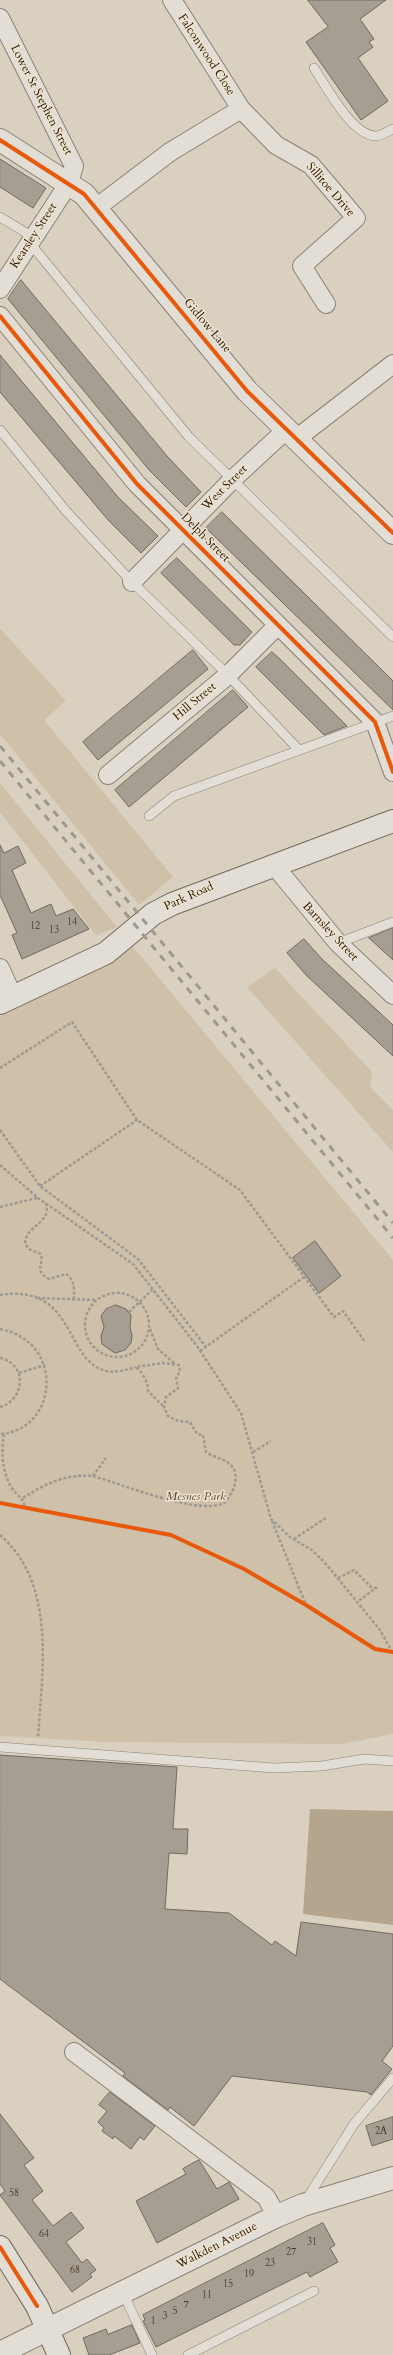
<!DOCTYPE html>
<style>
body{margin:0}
canvas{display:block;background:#dad0c0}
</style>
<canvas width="393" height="2355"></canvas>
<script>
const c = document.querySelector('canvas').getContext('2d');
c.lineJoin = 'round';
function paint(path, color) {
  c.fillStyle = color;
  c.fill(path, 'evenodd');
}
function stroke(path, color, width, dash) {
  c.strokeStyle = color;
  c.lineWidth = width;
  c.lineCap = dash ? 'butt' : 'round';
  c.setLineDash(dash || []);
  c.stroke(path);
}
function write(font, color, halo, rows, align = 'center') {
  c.font = font + ' Cardo,serif';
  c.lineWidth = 3;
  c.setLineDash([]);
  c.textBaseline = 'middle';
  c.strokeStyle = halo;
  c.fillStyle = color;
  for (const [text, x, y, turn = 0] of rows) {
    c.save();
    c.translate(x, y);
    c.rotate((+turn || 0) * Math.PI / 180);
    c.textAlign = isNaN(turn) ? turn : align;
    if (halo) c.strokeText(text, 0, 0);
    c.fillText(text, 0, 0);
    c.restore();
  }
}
const green = new Path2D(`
 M0 628 66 701 44 720 173 877 139 905 0 734Z
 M0 783 117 927 96 935 0 812Z
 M130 943 393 1260V1734L342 1744 105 1742 0 1736V1016L105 962Z
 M275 968 372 1072 370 1087 393 1110V1152L247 987Z`);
const water = new Path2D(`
 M310 1809 393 1811V1925L303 1914Z`);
const building = new Path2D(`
 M308 0H386L360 19 374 39 369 42 373 47 358 58 388 101 361 120 306 42 328 27Z
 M0 159 46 188 33 208 0 187Z
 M21 280 167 456 201 492 186 507 150 471 8 299Z
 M0 355 117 496 158 536 141 553 109 521 0 392Z
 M222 512 393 681V710L206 528Z
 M177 558 252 632 240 645H234L161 573Z
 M193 650 208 669 98 760 83 742Z
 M272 652 281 660 347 726 324 735 256 667Z
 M233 690 248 707 129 807 115 790Z
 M0 845 4 853 18 846 26 863 12 870 31 913 51 904 56 916 73 909 89 929 22 959 12 935 17 933 0 895Z
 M393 928V960L369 938Z
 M304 939 322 959 393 1025V1056L306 975 287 953Z
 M315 1241 341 1276 319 1293 293 1258Z
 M116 1305 126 1309 131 1315 130 1328 132 1335 131 1343 125 1350 115 1353 102 1344 101 1336 104 1327 101 1316 106 1309Z
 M0 1755 177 1767 173 1829H188L187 1854 169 1853 165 1909 229 1913 272 1945 275 1941 296 1956 301 1922 393 1934V2046L382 2061 392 2069 371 2095 367 2092 232 2076 194 2126 170 2107 168 2110 123 2076 125 2073 0 1979Z
 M110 2092 155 2126 144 2140 140 2137 131 2149 114 2136 113 2139 102 2131 104 2128 98 2122 107 2111 99 2105Z
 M0 2114 34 2158 24 2165 43 2191 32 2200 53 2226 71 2212 84 2228 66 2242 82 2263 87 2259 96 2270 90 2274 92 2277 72 2292 0 2195 5 2191 0 2184Z
 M393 2117V2139L372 2146 366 2126Z
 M199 2160 217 2189 229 2182 239 2199 157 2243 136 2201 186 2174 183 2169Z
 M323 2223 335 2245 330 2248 338 2262 310 2277 307 2272 156 2347 143 2321 145 2320 143 2315Z
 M132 2325 140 2343 109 2355H89L83 2338 106 2329 108 2334Z`);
const path = new Path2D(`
 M0 1068 72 1022 137 1120 240 1190 334 1317 343 1311 365 1342
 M0 1130 40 1186 138 1259 206 1347
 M0 1165 38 1198 133 1264 197 1346 241 1413 271 1519 291 1538 312 1550 326 1564 380 1630 392 1652
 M40 1186 137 1120
 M46 1203C52 1224 25 1225 25 1244L29 1249 41 1254C44 1266 33 1270 49 1279L66 1274C75 1280 74 1289 74 1299
 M0 1207 37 1198
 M85 1325a32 32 0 1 1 64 0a32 32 0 1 1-64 0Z
 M0 1295C76 1283 64 1361 106 1371 116 1373 126 1370 136 1367
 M37 1298 97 1300
 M129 1312 152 1290
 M0 1329C65 1341 59 1430 0 1434
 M150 1329 158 1349 174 1363
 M200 1351 304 1277
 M0 1358C28 1364 25 1400 0 1407
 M19 1373 45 1365
 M4 1434C1 1452 2 1470 11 1487 17 1496 22 1496 25 1507
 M253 1452 271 1441
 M93 1476 106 1458
 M23 1498C46 1483 66 1474 93 1476 121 1484 200 1516 224 1503 233 1494 241 1476 231 1465 225 1459 213 1457 206 1452L203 1435 197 1434 190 1422 178 1421 168 1416 164 1407 166 1397 178 1388 176 1378 180 1371 179 1365 163 1363 136 1367C143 1373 148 1382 148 1391L164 1407
 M272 1521 306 1605
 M0 1535C57 1584 42 1672 38 1738
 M294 1539 326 1518
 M338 1578 354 1570 371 1587 376 1588 357 1602`);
const service = new Path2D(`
 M314 68C326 86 352 136 376 136 381 136 388 131 393 129
 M0 217 33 237
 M29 242 189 437 393 637
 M0 430 66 511 132 582 228 675 299 750
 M149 816 174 796 393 716
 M338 943 393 922
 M0 1747 274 1768 322 1766 364 1759 393 1761
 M306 2200 354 2124 393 2078
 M123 2293 152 2355
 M188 2355 314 2291`);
const minor = new Path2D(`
 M172 0 241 109
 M0 18 74 166 69 183 0 289
 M96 208 170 152 241 109 276 145 311 165 356 218 302 266 326 304
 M0 316 137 484 375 722 393 772
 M296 439 393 364
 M132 582 233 479 286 430
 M108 775 228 675 278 625
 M273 864 338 943 393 995
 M0 968 13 997
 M74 2052 266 2197 277 2216`);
const tertiary = new Path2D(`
 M0 140 84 194 247 391 393 533
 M0 2353 277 2216 303 2205 393 2178`);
const secondary = new Path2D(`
 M0 1003 106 953 153 914 172 904 393 821
 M0 2247 37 2306 59 2355`);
const rail = new Path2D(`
 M0 746 393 1223
 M0 761 393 1238`);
const cycleway = new Path2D(`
 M0 140 84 194 247 391 393 533
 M0 316 137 484 375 722 393 772
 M0 1503 171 1535 244 1569 306 1605 375 1649 393 1652
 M0 2247 37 2306`);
const numberNames = [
 ["14",72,923],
 ["12",35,927],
 ["13",54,931],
 ["2A",381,2132],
 ["58",14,2194],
 ["64",44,2235],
 ["31",312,2243],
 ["27",291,2253],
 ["23",270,2264],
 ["68",75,2271],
 ["19",249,2275],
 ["15",228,2285],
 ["11",207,2296],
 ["7",186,2306],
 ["5",175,2312],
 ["3",165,2317],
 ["1",153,2322]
];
const streetNames = [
 ["Falconwood Close",206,55,57],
 ["Lower St Stephen Street",41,100,63],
 ["Sillitoe Drive",330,190,49],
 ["Kearsley Street",34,236,-57],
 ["Gidlow Lane",207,326,50],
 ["West Street",225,488,-45],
 ["Delph Street",205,538,45],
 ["Hill Street",195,702,-40],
 ["Park Road",189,897,-24],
 ["Barnsley Street",330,932,47],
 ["Walkden Avenue",217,2246,-27]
];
const parkNames = [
 ["Mesnes Park",196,1497]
];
paint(green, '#cec0a9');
paint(water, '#b4a58e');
paint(building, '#a69e92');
stroke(building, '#70695e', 1);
stroke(service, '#8a8277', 10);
stroke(minor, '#8a8277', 20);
stroke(tertiary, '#8a8277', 24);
stroke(secondary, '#70695e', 24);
stroke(path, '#9e9990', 2.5, [3, 2]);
stroke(service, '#e2ded5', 9);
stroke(minor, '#e2ded5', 18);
stroke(tertiary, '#e2ded5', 22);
stroke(secondary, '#e2ded5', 22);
stroke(rail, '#9e9990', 3, [7, 7]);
stroke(cycleway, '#e8590c', 4);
write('10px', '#473924', null, numberNames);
write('12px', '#271700', '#ede2d0', streetNames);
write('italic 12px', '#56462d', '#ede2d0', parkNames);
</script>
